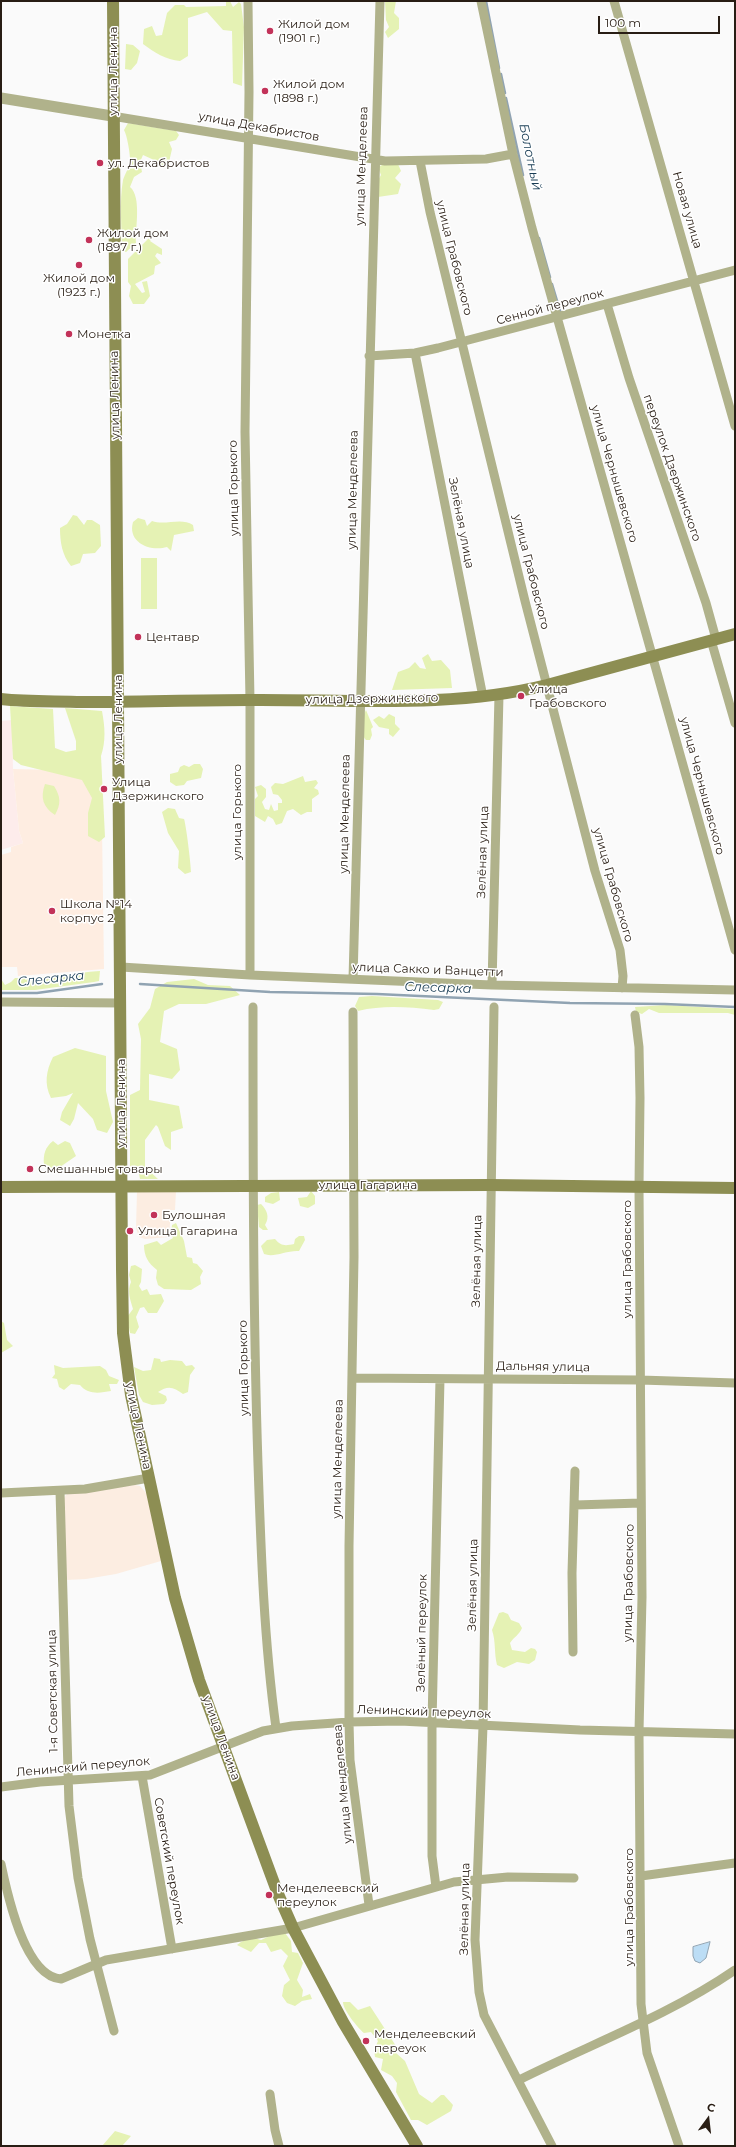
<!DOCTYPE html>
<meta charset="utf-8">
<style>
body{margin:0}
#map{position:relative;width:736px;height:2147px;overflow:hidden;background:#fafafa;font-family:Montserrat,sans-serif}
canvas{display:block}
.frame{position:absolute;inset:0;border:2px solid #281d14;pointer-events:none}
.north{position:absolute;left:688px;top:2099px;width:40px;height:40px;-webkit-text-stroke:3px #fff;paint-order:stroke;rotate:15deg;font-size:11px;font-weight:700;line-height:16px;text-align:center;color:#281d14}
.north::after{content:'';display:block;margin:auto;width:14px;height:18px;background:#281d14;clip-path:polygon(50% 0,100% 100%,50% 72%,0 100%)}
.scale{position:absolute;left:598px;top:16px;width:122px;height:18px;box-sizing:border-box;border:2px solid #281d14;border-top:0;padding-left:5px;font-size:12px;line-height:14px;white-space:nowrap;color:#281d14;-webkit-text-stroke:3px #fff;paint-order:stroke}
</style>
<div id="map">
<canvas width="736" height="2147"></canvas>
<div class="frame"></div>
<div class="north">С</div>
<div class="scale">100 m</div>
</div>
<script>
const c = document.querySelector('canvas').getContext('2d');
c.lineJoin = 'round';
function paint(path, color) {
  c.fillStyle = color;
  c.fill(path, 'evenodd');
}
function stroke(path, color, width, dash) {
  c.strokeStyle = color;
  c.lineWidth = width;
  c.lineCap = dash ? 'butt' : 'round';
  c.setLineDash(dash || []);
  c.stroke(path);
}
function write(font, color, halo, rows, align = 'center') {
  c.font = font + ' Montserrat,sans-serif';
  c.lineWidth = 3;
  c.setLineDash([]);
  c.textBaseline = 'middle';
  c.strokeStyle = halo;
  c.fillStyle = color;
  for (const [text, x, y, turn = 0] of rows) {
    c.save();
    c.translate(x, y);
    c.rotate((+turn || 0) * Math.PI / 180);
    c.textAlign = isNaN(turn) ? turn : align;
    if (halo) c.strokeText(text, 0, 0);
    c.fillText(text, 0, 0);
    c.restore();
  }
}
const built = new Path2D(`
 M137 1191H176L175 1210H171L169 1237 145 1239 139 1237 136 1228Z
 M135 1485 140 1486 147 1494 161 1561 116 1574 86 1579 66 1580 63 1500 66 1495 70 1492Z`);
const industrial = new Path2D(`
 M12 720 13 769 19 831 23 843 1 850V721Z`);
const education = new Path2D(`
 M101 756 104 969 18 976 17 967H1V855L11 852V847L23 843 19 831 13 769 55 770Z`);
const green = new Path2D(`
 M226 1H230L233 7 239 2 241 4 244 27 242 86 233 83 232 31 223 30 207 12 188 18V56L180 61C166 60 154 52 143 44L144 29 152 26 156 36 162 35 167 13 175 5H184L186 7 226 6Z
 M385 1H396L394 13 399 18V29L388 38 385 32 389 27 386 20Z
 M126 44 133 45 140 51 137 63 131 70 125 69Z
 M128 123 176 131 179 135 176 140 169 142 172 149 169 162 162 167 154 160 143 155 140 162 142 172 134 177 130 187C142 197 135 229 136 243L126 252 122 251C122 229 119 202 123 180 125 173 130 167 130 159 130 153 127 135 124 130Z
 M384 164H398L401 171 395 178 401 184 398 194 378 197 377 182 381 175 378 167Z
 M157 230 150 241 162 249V255L157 253 155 256 161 263 155 266 154 274 135 284 142 293 145 292 142 282 147 281 150 296 144 304H133L129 296 131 286 128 282V259Z
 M73 515 77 516 84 525 87 520H92L100 525 101 546 95 553 83 554 80 563 71 566C62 555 60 542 60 528L67 524Z
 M138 518 145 520 147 526 152 521C165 526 181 517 193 525L194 531 174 535 171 551 167 547C151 552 127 543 133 522Z
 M141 558H157V609H141Z
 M428 654 432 661 441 660 450 670 452 688 392 690 398 672 409 668 415 662 420 668 426 669 422 658Z
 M10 706 53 709 55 748 66 752 76 750V741L65 708 102 711C105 727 106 741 101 756L105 837 99 842 88 836V813L92 798 82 780 21 765 13 759Z
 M366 710 373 727 371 729 372 735 370 740H366C360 734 362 717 366 710Z
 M389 714 395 717V724L400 729 393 737 389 734V729L379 727 373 720 379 716 384 719Z
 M194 764H200L203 769 201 778 187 781 184 785 176 786 170 782V774L178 772 180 767 184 765 189 767Z
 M303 776 305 782 316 780 318 783 314 788 318 790 319 794 312 799V812H307L301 815 293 809 287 811 282 823 276 825 273 819 268 816 265 822 255 816V799L258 796 255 787 261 785 266 789V797L262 802 265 809 269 810 271 804 274 811 278 810V803H282V800L278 795 273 794 271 787 275 783 283 784Z
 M45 784 54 786C61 797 61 804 55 815 43 807 40 798 45 784Z
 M168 808 175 809 179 818 184 819C186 824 191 865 191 872L185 874 178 868 179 851 168 833 162 812Z
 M100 971 99 981 94 982 35 990H1V979L5 985 11 982 15 978C44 979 71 973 100 971Z
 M194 979 208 985 230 986 240 995 206 1004H179L164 1011 160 1042 177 1049 180 1070 172 1079 149 1074V1100L179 1106 183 1128 171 1132V1150L165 1146 158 1127 156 1125 145 1140V1167L158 1179H140L138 1169 130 1166V1095L140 1090 141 1039 138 1024 150 1008 155 989 167 982Z
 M372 996 438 1000 443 1002 439 1009 434 1010C408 1007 383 1005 358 1011L355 1006 359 997Z
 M666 1005 735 1009V1015L728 1013H659L649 1009 642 1014 636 1012 635 1007Z
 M75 1048 106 1056V1091L113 1122 107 1133 97 1130 93 1119 78 1103 74 1119 70 1126 60 1120 62 1112 73 1093 66 1096 51 1098C44 1084 46 1071 53 1057Z
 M53 1141 58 1145 65 1141 70 1143 76 1156 60 1167 52 1168 44 1165C43 1155 45 1147 53 1141Z
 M311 1191 315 1196V1204L308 1208 300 1206 298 1198 307 1197Z
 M279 1192 280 1200 273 1204 265 1202V1197L271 1193Z
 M261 1204C267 1210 270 1217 265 1225L268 1230H263L259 1227 257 1205Z
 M176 1223 184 1241 187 1257 192 1258 193 1263 197 1264 203 1271 200 1277 201 1284 191 1290 164 1289 158 1285 156 1278 157 1270C148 1263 144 1256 144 1245L157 1241 161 1245 173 1238 171 1234 172 1225Z
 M299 1236H304L305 1240 299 1251C287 1250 274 1258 264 1254L261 1246 267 1240 275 1239C281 1246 285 1246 294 1244L295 1239Z
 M135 1265 142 1269 141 1282 139 1286 142 1291 147 1289 150 1295 161 1294 164 1301 157 1313H148L144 1307 140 1308 136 1317 139 1327 135 1334 130 1333 127 1317 133 1309C130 1299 127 1291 131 1282L129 1275 131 1266Z
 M1 1321 4 1323 7 1340 13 1346 1 1353Z
 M154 1358 160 1359 161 1362 170 1360 182 1361 186 1366 192 1365 195 1368 190 1375 188 1392 183 1394C174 1387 168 1385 158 1392L166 1396 167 1400 164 1404 152 1405 143 1402 139 1395 134 1367 143 1371 151 1370Z
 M54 1365 63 1368 100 1366 106 1370 109 1376 119 1380 117 1384H109L111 1391C100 1393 88 1395 80 1385L71 1384 64 1390 59 1387 57 1379 52 1378 55 1374Z
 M503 1612 508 1614 511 1620 519 1623 522 1628C519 1635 514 1637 510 1643L512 1650 525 1652 531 1648 535 1649 537 1652 535 1660 529 1664 517 1662 504 1668 497 1665C494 1653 496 1642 492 1630L499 1613Z
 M285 1933 291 1941 292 1952 298 1953 303 1963 297 1980 303 1990 302 1997 310 1994 312 1999 302 2001 295 2006 287 2003 282 1996 284 1985 290 1980 283 1966 288 1956 281 1949 271 1952 266 1943H259L251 1952 237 1945C244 1939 252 1937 261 1940L272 1935Z
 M343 2002H350L358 2010 370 2006 396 2046V2053L405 2061 419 2094 432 2103 441 2095H444L453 2105 451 2111 427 2125 418 2120H411L396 2092 397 2083 392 2076 381 2070 383 2059 375 2057 374 2050 378 2041 371 2032 364 2033C358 2028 343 2010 343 2002Z
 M115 2131 131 2136 122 2146H102Z`);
const water = new Path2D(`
 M710 1942 706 1958 700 1963 695 1961 693 1956V1947Z`);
const stream = new Path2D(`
 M486 1 499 68
 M501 74 505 93
 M506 98 523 175
 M539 238 550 277
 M552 284 561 314
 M140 984 270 992 377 994 570 1003 665 1004 735 1007
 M1 993H37L102 984`);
const minor = new Path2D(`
 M248 1 249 92 245 432 250 700V975
 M481 1 513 154 532 228 735 950
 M614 1 735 426
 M112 116 385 161 486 159 513 154
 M420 161 430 212 525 601 595 871 620 950 623 976 622 988
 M607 304 629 378 706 603 716 639
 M415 353 483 697
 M369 356 415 353 438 348 735 270
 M711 640 735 723
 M121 967 250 975 492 985 735 990
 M353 979 380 1
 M492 985 499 695
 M1 1002 121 1003
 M253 1007C253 1159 253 1312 258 1464 261 1553 264 1640 276 1728
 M494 1007 483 1726 475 1940 479 1992 484 2015 552 2146
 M353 1012 354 1257 349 1546V1722L350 1760 369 1905
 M635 1015 639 1047 640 1098 639 1187 642 1597 639 1732 641 2004 647 2053 679 2146
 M352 1378 640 1380 735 1383
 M60 1491 69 1806 78 1878 90 1939 114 2031
 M1 1493 85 1489 149 1478
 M575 1505 641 1503
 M573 1652 572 1573 575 1471
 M142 1776 172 1949
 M1 1787 40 1782 150 1775 263 1731 292 1726 349 1722 400 1721 580 1730 735 1734
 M1 1864C7 1893 24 1976 61 1979L106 1960 293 1928 454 1882 508 1877 574 1878
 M641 1876 735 1863
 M436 1887 432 1856V1722L440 1379
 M519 2080C591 2044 668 2016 735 1970
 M270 2094 275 2130 279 2146`);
const tertiary = new Path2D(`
 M1 98 112 116`);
const secondary = new Path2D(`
 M113 1 122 1269 123 1333 131 1395 175 1598 199 1680 278 1894 293 1928 343 2022 417 2146
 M1 699C28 702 55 701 82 702 138 702 193 700 249 700 347 699 450 709 547 685L735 634
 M1 1187 490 1185 735 1188`);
const markers = [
 [270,31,4,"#c23259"],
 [265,91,4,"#c23259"],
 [100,163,4,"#c23259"],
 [89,240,4,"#c23259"],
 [79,265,4,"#c23259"],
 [69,334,4,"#c23259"],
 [138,637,4,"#c23259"],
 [521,696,4,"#c23259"],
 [104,789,4,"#c23259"],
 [52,911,4,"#c23259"],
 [30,1169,4,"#c23259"],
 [154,1215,4,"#c23259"],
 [130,1231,4,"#c23259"],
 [269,1895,4,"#c23259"],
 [366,2041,4,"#c23259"]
];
const poiNames = [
 ["Жилой дом",278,24],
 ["(1901 г.)",278,38],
 ["Жилой дом",273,84],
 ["(1898 г.)",273,98],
 ["ул. Декабристов",108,163],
 ["Жилой дом",97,233],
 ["(1897 г.)",97,247],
 ["Жилой дом",79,278,"center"],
 ["(1923 г.)",79,292,"center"],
 ["Монетка",77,334],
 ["Центавр",146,637],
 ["Улица",529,689],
 ["Грабовского",529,703],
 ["Улица",112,782],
 ["Дзержинского",112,796],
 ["Школа №14",60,904],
 ["корпус 2",60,918],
 ["Смешанные товары",38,1169],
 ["Булошная",162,1215],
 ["Улица Гагарина",138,1231],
 ["Менделеевский",277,1888],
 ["переулок",277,1902],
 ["Менделеевский",374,2034],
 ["переуок",374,2048]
];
const streetNames = [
 ["улица Ленина",113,71,-90],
 ["улица Декабристов",259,127,10],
 ["улица Менделеева",362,166,-88],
 ["Новая улица",687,210,74],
 ["улица Грабовского",454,258,76],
 ["Сенной переулок",550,307,-15],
 ["улица Ленина",115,395,-91],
 ["переулок Дзержинского",672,468,71],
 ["улица Чернышевского",614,474,74],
 ["улица Горького",234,488,-91],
 ["улица Менделеева",353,490,-89],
 ["Зелёная улица",461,523,79],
 ["улица Грабовского",531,572,76],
 ["улица Дзержинского",372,699,-1],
 ["улица Ленина",118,719,-90],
 ["улица Чернышевского",702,786,75],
 ["улица Горького",237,812,-90],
 ["улица Менделеева",345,814,-89],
 ["Зелёная улица",483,852,-88],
 ["улица Грабовского",613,885,74],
 ["улица Сакко и Ванцетти",428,970,2],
 ["улица Ленина",121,1103,-90],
 ["улица Гагарина",368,1185],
 ["улица Грабовского",627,1259,-90],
 ["Зелёная улица",477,1261,-89],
 ["Дальняя улица",543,1367,1],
 ["улица Горького",244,1368,-91],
 ["улица Ленина",138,1426,78],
 ["улица Менделеева",338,1459,-89],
 ["улица Грабовского",629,1583,-89],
 ["Зелёная улица",473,1585,-89],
 ["Зелёный переулок",422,1633,-89],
 ["1-я Советская улица",53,1691,-91],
 ["Ленинский переулок",424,1712,2],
 ["улица Ленина",221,1738,70],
 ["Ленинский переулок",83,1767,-5],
 ["улица Менделеева",343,1784,-95],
 ["Советский переулок",169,1861,80],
 ["улица Грабовского",629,1907,-90],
 ["Зелёная улица",465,1909,-89]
];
const waterNames = [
 ["Болотный",530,157,78],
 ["Слесарка",51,979,-6],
 ["Слесарка",438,988,2]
];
paint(built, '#fcede1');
paint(industrial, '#fdeceb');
paint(education, '#feede1');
paint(green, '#e5f2b4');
paint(water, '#bcddf5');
stroke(water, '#90a3b2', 1);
stroke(stream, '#90a3b2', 2.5);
stroke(minor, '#b0b28b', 9);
stroke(tertiary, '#b0b28b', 11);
stroke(secondary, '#8d8e53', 12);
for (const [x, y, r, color] of markers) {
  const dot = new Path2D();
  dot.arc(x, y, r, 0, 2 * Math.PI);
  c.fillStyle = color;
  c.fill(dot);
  stroke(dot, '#fff', 1.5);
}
write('12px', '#281d14', '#fff', poiNames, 'left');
write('12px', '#281d14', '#fff', streetNames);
write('italic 13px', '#173b53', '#fff', waterNames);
</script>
